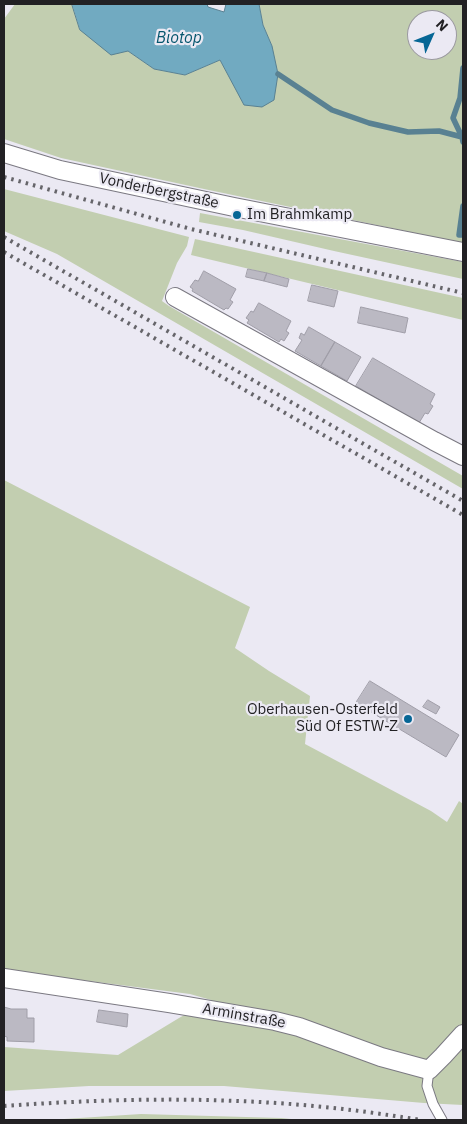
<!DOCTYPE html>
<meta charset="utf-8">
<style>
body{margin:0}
#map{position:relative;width:467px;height:1124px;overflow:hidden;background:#ebe9f3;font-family:"IBM Plex Sans",sans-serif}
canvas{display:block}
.frame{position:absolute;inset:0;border:5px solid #222124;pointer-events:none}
.north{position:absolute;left:407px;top:10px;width:50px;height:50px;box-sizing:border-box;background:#ebe9f3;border:1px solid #9b99a0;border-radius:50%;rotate:46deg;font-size:14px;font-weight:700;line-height:20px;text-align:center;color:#222124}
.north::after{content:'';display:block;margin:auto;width:18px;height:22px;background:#066695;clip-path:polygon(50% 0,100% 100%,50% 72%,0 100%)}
</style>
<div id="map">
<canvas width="467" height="1124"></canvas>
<div class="frame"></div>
<div class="north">N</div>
</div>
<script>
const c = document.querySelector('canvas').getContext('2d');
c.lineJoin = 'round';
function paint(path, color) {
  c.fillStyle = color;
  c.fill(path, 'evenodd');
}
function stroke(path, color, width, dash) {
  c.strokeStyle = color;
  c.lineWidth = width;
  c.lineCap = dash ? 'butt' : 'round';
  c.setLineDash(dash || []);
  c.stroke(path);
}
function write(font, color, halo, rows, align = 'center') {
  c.font = font + ' "IBM Plex Sans",sans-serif';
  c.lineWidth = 4.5;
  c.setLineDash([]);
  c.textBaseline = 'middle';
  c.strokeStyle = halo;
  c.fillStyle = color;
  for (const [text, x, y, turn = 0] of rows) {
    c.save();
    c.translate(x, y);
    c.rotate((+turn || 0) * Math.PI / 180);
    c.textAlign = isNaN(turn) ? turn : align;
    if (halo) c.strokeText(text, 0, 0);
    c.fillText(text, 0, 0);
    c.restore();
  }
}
const green = new Path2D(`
 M15 4H72L80 30 128 51 154 69 185 75 220 60 231 79 272 46 263 25 259 4H463V243L204 189 61 158 4 139V19ZM417 20H447V50H417Z
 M4 189 189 237 187 246 177 263 162 301 169 306 463 476V489L57 254 4 231Z
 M200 213 463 262V279L334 251 243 230 199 222Z
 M195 239 463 298V320L191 255Z
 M4 480 250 607 235 648 269 671 310 696 305 744 431 811 447 822 459 801 463 804V1105L424 1103 224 1086H89L4 1091V1047L118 1055 179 1018 211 1000 190 994 4 970Z
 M141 1114 281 1118 301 1120H49Z`);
const water = new Path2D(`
 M72 4H207L208 7 224 12 226 4H259L263 25 272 46 278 74 274 100 262 107 244 105 220 60 185 75 154 69 128 51 111 55 80 30Z`);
const stream = new Path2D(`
 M463 68 460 98 453 118 462 137 463 142
 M278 74 332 110 369 123 408 132 439 131 462 137
 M462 235H459L463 206`);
const building = new Path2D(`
 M248 269 267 273 264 281 246 277Z
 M204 271 236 289 230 300 233 302 228 309 226 308 224 310 192 291 193 289 190 287 195 280 198 281Z
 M267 273 289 279 287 287 264 281Z
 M312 285 338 291 334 307 308 301Z
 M259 303 291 321 286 331 289 333 284 341 281 339 279 342 247 323 249 320 246 318 251 311 253 312Z
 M361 307 408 318 405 333 358 323Z
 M309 327 335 342 321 366 295 351 302 340 299 338 301 333 304 335Z
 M335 342 361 357 347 381 321 366Z
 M373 358 435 394 430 404 433 406 428 414 425 413 419 423 356 386Z
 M370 681 459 735 446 757 356 703Z
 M428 700 440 707 436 714 423 707Z
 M4 1007 11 1009H27V1018H34V1042L7 1041V1037L4 1036Z
 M99 1010 128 1014 127 1027 97 1022Z`);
const lane = new Path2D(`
 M429 1070 427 1086 433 1104 442 1120`);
const street = new Path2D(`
 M4 153 60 170 234 207 463 252
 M175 297 434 441 463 456
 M4 978 169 1003 275 1021 299 1027 381 1057 429 1070 443 1056 463 1034`);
const rail = new Path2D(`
 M4 177 191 229 463 293
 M4 237 463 501
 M4 252 463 515
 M4 1106C116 1098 230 1096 343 1109 369 1112 395 1116 422 1120`);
const markers = [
 [237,215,5,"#066695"],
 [408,719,5,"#066695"]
];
const streetNames = [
 ["Vonderbergstraße",159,191,12],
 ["Arminstraße",244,1016,10]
];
const poiNames = [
 ["Im Brahmkamp",247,215],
 ["Oberhausen-Osterfeld",398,710,"right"],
 ["Süd Of ESTW-Z",398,727,"right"]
];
const waterNames = [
 ["Biotop",179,38]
];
paint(green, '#c2ceb0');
paint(water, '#71aac1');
stroke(water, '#598192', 1);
stroke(stream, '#598192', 5.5);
paint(building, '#bbb9c3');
stroke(building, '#a09ea8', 1);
stroke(lane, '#7b7982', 11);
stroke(street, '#7b7982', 20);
stroke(lane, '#fff', 9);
stroke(street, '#fff', 18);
stroke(rail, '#66656a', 4, [2.5, 5]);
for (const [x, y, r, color] of markers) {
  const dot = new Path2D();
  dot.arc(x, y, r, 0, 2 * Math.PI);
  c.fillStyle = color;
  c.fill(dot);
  stroke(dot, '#ebe9f3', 2);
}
write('15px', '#222124', '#ebe9f3', streetNames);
write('15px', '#222124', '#ebe9f3', poiNames, 'left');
write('italic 16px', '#04556d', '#ebe9f3', waterNames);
</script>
